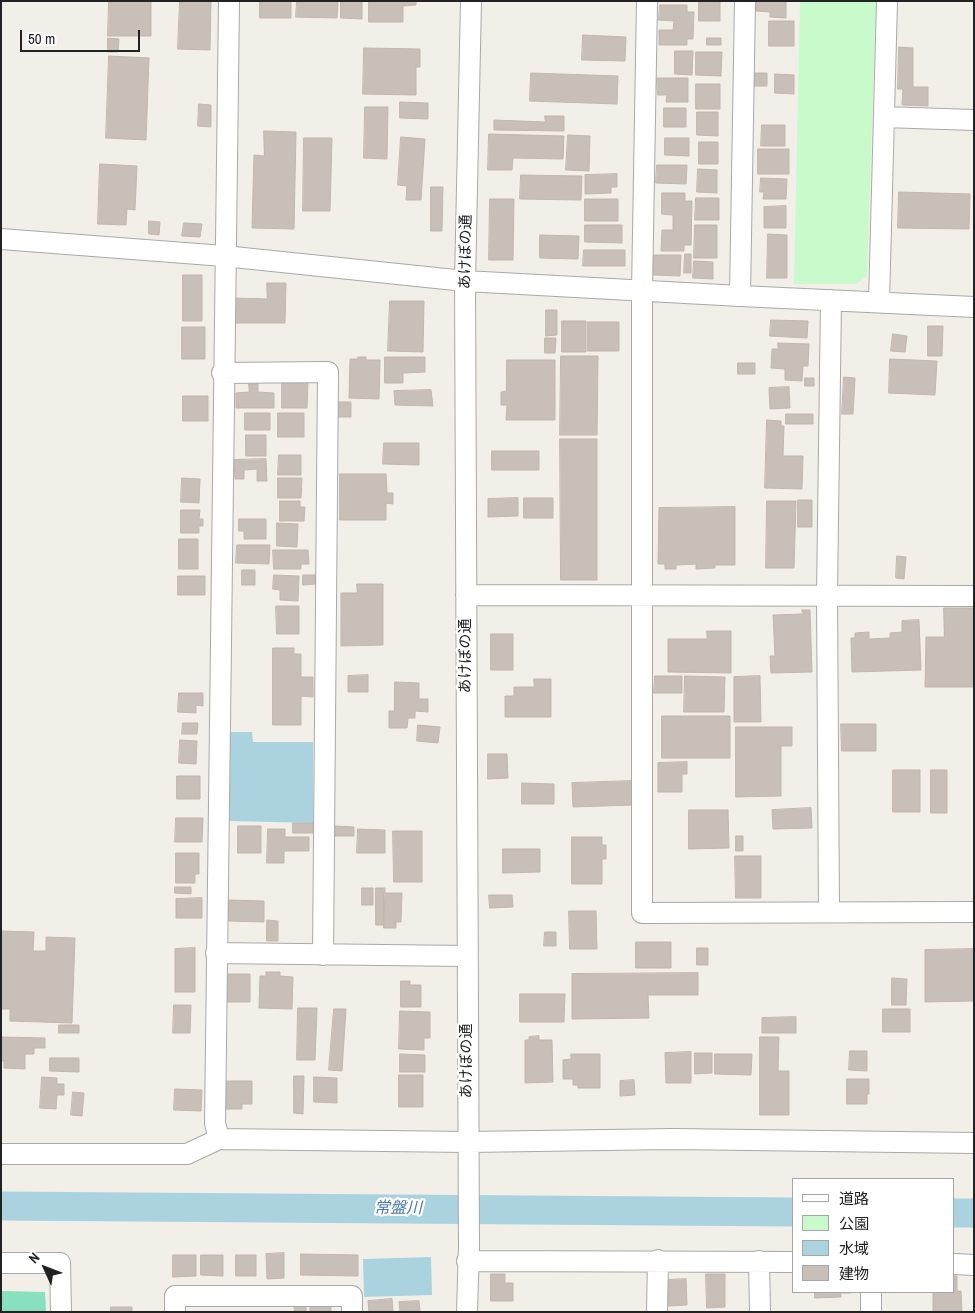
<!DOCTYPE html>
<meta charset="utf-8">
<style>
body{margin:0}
#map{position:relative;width:975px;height:1313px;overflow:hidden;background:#f2efe9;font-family:"Archivo Narrow","Noto Sans JP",sans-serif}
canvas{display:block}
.frame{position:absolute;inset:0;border:2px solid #222;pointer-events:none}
.legend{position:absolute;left:792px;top:1178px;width:162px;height:115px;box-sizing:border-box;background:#fff;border:1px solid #a7a7a7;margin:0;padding:6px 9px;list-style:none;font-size:15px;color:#222}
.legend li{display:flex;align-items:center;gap:10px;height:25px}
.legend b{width:25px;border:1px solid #a7a7a7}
.north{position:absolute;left:20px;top:1243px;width:50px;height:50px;-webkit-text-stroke:4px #fff;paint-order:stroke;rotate:313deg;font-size:14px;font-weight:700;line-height:20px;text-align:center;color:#222}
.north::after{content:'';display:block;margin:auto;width:18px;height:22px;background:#222;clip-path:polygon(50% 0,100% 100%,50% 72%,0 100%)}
.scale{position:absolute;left:20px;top:30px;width:120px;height:22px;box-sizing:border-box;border:2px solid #222;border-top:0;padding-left:6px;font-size:15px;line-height:18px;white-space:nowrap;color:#222;-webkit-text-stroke:4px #fff;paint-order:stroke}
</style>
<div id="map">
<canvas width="975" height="1313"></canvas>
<div class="frame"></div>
<ul class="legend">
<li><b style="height:6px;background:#fff"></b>道路</li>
<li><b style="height:14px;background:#c8facc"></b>公園</li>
<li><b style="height:14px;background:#aad3df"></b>水域</li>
<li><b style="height:14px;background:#c7bfb8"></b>建物</li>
</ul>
<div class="north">N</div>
<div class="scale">50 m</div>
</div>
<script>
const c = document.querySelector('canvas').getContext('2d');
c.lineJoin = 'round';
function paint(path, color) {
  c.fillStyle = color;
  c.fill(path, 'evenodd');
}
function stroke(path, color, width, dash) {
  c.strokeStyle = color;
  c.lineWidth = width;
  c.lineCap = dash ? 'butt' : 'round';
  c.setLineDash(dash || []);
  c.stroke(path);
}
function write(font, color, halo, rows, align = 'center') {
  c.font = font + ' "Archivo Narrow","Noto Sans JP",sans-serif';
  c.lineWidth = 4.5;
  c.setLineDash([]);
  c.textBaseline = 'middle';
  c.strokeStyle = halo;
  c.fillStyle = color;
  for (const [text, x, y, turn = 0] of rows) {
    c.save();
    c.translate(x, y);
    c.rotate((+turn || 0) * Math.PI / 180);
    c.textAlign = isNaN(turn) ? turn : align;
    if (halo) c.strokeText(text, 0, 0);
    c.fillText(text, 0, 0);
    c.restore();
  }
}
const park = new Path2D(`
 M800 1H876L867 276 856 284H794Z`);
const pitch = new Path2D(`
 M1 1291 45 1292 46 1312H1Z`);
const water = new Path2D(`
 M230 732H252L253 742H313V823L229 821Z
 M431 1257 432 1295 364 1297 363 1259Z`);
const river = new Path2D(`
 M1 1206 794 1212
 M954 1213H974`);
const building = new Path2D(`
 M109 1H151V36H108Z
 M180 1H211L210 50 178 49Z
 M260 1H291V18H260Z
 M297 1H338L337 18 296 17Z
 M341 1H362V19L341 18Z
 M369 1H416V5L403 6V22H369Z
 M699 1H720V21H699Z
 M756 1H786V18L770 17V12L756 11Z
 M660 5H687V12H694L693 39H687V45H659V30H673L674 21 659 20Z
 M769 21H794V46H769Z
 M583 35 626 37 625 61 582 60Z
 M108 38 119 39 118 52H108Z
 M707 38H721V45H707Z
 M899 47 913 48V87H928V106L902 105 903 89H898Z
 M364 48 420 49V67H416V95L363 94Z
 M675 51H693L692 75 675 74Z
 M696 52H722L721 76 696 75Z
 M109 56 149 58 146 140 106 138Z
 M531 73 618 76 617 104 530 101Z
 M755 73H767V86H755Z
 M775 74 794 75V94L775 93Z
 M657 78H688V102H666L667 95H658Z
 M696 84H720V109H696Z
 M400 102 428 103V119L400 118Z
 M199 104 211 105V127L198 126Z
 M365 107H388L387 159 364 158Z
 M664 108H686V127H664Z
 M697 112H718V136L697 135Z
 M545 116H564V131L494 130V120L545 122Z
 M762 125H785V146H761Z
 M264 131 296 132 294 229 252 228 254 155 264 156Z
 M489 134 564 136 563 159 513 158 512 170H488Z
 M568 135 590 136 589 171 566 170Z
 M401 137 425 139 421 200H406L407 186 398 185Z
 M304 138H332L330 211H303Z
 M665 138H689V156L665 155Z
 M699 142H718V164H699Z
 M758 149H789V174H758Z
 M100 164 137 166 135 210 127 209 126 225 98 224Z
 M657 165H687L686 184 656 183Z
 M698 169 717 170V193L697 192Z
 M617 174V187H611V193L585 194V175Z
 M521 175 582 176 581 200 520 199Z
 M761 178 787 179 786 199H763L764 192H760Z
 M431 187H443L442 231H431Z
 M899 192 970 194 969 229 898 228Z
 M662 193H685V201H692L691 245H684V251H661L662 230H673V215L662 214Z
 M696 198H719V220H695Z
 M490 199H514L513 260H489Z
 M585 199H618V221H585Z
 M786 206V228H764V207Z
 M149 221 160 222 159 235 149 234Z
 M184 223 202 224 200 237 182 236Z
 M585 225H622V243L585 242Z
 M695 225H717V258H694Z
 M768 234 787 235V278H767Z
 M540 235 579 236 578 259 540 258Z
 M584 250H625V266H583Z
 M685 254H691V273H684Z
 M654 255H681L680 276 654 275Z
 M694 261 713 262V279L693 278Z
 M183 275H202V321H183Z
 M267 283H286L285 323H234L235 298 267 299Z
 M390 301H424L423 352 388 351Z
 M546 310H557V335L546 336Z
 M771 320 808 321 807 338 770 336Z
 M562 321H586V352H562Z
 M588 322H619V351H588Z
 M928 326H943L942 356H928Z
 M182 327H205V359H182Z
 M893 334 907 336 905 352 891 351Z
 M545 338H556L555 353H545Z
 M778 343 809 344 808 366H803L802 381 785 380V369L771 368 772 349H778Z
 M561 356H598L597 435H560Z
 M358 357H366V360H380L379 399 349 398 350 359H358Z
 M385 357H425V372L403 373V383H385Z
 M890 359 937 361 935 395 889 393Z
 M507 360H555V420H506L507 405H501V392L506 391Z
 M738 363H755V374H738Z
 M844 377 855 378 853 414H842Z
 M805 378H814V386H805Z
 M282 381H308L307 408H282Z
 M249 384H258V392L274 393V408H236V393L249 392Z
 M789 387 790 408 770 409 769 388Z
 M431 390 433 406 395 405 394 391Z
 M183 396H208V421H183Z
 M338 402H351V417H338Z
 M245 413H270V430H245Z
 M278 413H304V437H278Z
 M786 414H813V424H786Z
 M767 420 781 421V426H784L783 456H803L802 489 765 488Z
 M246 435H266V456H246Z
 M560 439H597V580H561Z
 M384 443H419V465L383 464Z
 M492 451H539V470H492Z
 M279 455H301V475H278Z
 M266 459 267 481H257V469L244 470V479H235L234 460Z
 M340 474H386L387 493H393V504L386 503V520H340Z
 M182 478 200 479 199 503 181 502Z
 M278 478H302L301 498H278Z
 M518 498V516L488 517V499Z
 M524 498H553V518H524Z
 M798 500H812V527H798Z
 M280 501H300V507H305L304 521H280Z
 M767 501H796L794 568H766Z
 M735 507V565H715V568L696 569V564L676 565V569H665V564H658L659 508Z
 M181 510H200L199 519H203V526H199V533H181Z
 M239 519H266V539H244V531H239Z
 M277 523 298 524 297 547 277 546Z
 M179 539H198V569H179Z
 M237 545H270L269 564 236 563Z
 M273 550H308L309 564H301V569H274Z
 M897 556 906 557 904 579 896 578Z
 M242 570H255V585H242Z
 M274 575 299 576 298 601 280 600V590L273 589Z
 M303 575H315L316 584 303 585Z
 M178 576H205V595H178Z
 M357 584H383V645L341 646V593H357Z
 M276 606H299V634H277Z
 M944 608H974V687H925L926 637H944Z
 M802 610H810L812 672 771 673 770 656H775L773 615 803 614Z
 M919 620 921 670 852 672 851 638H855V633L869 632V639L890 638V633L902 632V621Z
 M707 631H731V673L668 672V639H707Z
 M491 634H513V670H491Z
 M273 648H294V654H301V677H313V697L301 696V725H273Z
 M368 675V692H348V676Z
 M655 676H682V693H654Z
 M685 676 725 677 724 712H684Z
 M760 676 761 722H734V677Z
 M534 679H551V717H505V696H514V687H534Z
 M395 682 419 683V699H428V712L415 711V718H408L407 728H389V711H394Z
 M179 693H203V706L196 705V713L178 712Z
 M662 716H730V758H662Z
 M183 723H198L197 734H182Z
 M841 724H876V751H842Z
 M418 725 440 727 438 743 417 741Z
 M736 727H792V746H781V796L736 797Z
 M180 740 197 741 196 764 179 763Z
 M488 754H507L508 778 488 779Z
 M687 762V774H682V792H658V763Z
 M893 770H920V812H893Z
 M931 770H947V813H931Z
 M177 776H200V799H177Z
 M632 781 633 805 573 807 572 783Z
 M522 783 554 784V804H522Z
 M811 808 812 828 773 829 772 810Z
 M689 810H728L729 848 689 849Z
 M176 818H203L202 842H175Z
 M293 823H313V833H293Z
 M238 826H261V853H238Z
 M335 826 354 827V836H335Z
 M268 829H285V837H309V851H284V863H267Z
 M358 829 385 830V853H357Z
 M393 831H422V882H394Z
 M736 836H743V851H736Z
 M572 837H602V845H606V859H602V884H572Z
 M503 849H540V872L503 873Z
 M176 853H199V874H195V883H176Z
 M735 856H761V898H736Z
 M175 887H191V894L175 893Z
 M362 888H373V905H362Z
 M376 888H385L384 925H376Z
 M384 893H402L401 922H396V928H384Z
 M489 895H512L513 907 490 908Z
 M202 898V918H176V899Z
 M229 900 264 901V922L229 921Z
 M569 911H596L597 949H570Z
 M267 920 278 921V941H267Z
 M1 931 34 932 33 951H46V937L75 938 72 1023 10 1021V1009H1Z
 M545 932H556V946H544Z
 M636 942H671V968H636Z
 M195 948V992H175V949Z
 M697 948H708V965H697Z
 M974 949V1001L925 1002V950Z
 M266 972H280V976L293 977 292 1009 259 1008 260 976H266Z
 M698 973V995H648L649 1018 572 1019V974Z
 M226 974H250V1002H226Z
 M892 978 907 979 906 1005H892Z
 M401 981H410V985H421V1007H401Z
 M520 994H565L564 1022H520Z
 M174 1005H191L190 1033H173Z
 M298 1008H317L315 1060H297Z
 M334 1009H346L342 1071 329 1070Z
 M883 1009H910V1032H883Z
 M400 1011 430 1012V1038H424V1050L399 1049Z
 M796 1017V1033H762V1018Z
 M59 1025H79V1033H59Z
 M539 1036V1040H552L553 1082 525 1083V1040H529V1037Z
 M1 1037 45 1038V1048H34V1054H25V1069L4 1068V1061H1Z
 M760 1037H779L778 1071H789V1115H760Z
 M850 1051H867V1071L849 1070Z
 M691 1052V1083H666L665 1053Z
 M695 1053H712V1073L695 1074Z
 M400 1054 425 1055V1072H400Z
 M571 1054H600V1088H578V1085H573V1079H563V1060L571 1059Z
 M715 1054H752L751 1075 715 1074Z
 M50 1058H79V1072L50 1071Z
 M399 1075H423V1107H399Z
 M294 1076H304L303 1114 294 1113Z
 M42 1077 57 1078V1084H64V1095H57L56 1109 40 1108Z
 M314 1077 337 1078V1103L314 1102Z
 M847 1079H869V1094H867V1104H847Z
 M634 1080 635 1095 620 1096V1081Z
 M226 1081H252V1104H242V1109H226Z
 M175 1089 202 1090 201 1111 174 1110Z
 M73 1092 84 1093 82 1116 71 1115Z
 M284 1253V1278L267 1279 266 1254Z
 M301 1254 358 1255V1276L301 1275Z
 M173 1255H196V1276L173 1277Z
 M201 1255H223V1276L201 1275Z
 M236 1255H256V1276H236Z
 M491 1274H505V1283H513V1301H491Z
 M706 1274H725V1307L707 1308Z
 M954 1276H957V1291H961L962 1312H933V1292H954Z
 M686 1279 687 1305 668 1306V1280Z
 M815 1292H851V1293H841V1297L815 1298Z
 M392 1299 393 1312H369L368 1301Z
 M419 1301 420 1312H400L399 1302Z
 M294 1305H306V1312H295Z
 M331 1306V1312H310V1307Z
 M111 1307H132V1312H111Z`);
const minor = new Path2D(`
 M647 1 642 291V913L974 912
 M884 117 974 120
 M1 239 224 256 465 281 740 296 974 307
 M740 296 745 1
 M879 302 887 1
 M222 373 328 372 323 955
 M466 595 974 596
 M829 912 827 594 831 300
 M216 953 467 956
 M219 1139 215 1123C218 749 222 375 229 1
 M1 1154H187L219 1139 468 1142 674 1139 974 1143
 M467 1261 794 1262
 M759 1261 760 1312
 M1 1263H60L61 1312
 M954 1264 974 1265
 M871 1292V1312
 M175 1312V1296H352V1312
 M467 1312 469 1245 465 281 471 1
 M657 1312 658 1260`);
const streetNames = [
 ["あけぼの通",466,252,-89],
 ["あけぼの通",466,656,-90],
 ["あけぼの通",467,1061,-90]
];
const waterNames = [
 ["常盤川",398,1209]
];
paint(park, '#c8facc');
paint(pitch, '#88e0be');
paint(water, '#aad3df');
stroke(river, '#aad3df', 29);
paint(building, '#c7bfb8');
stroke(building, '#c4b6ab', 1);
stroke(minor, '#a9a9a9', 22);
stroke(minor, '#fff', 20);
write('15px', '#222', '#fff', streetNames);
write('italic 16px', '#4a7aab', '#fff', waterNames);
</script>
